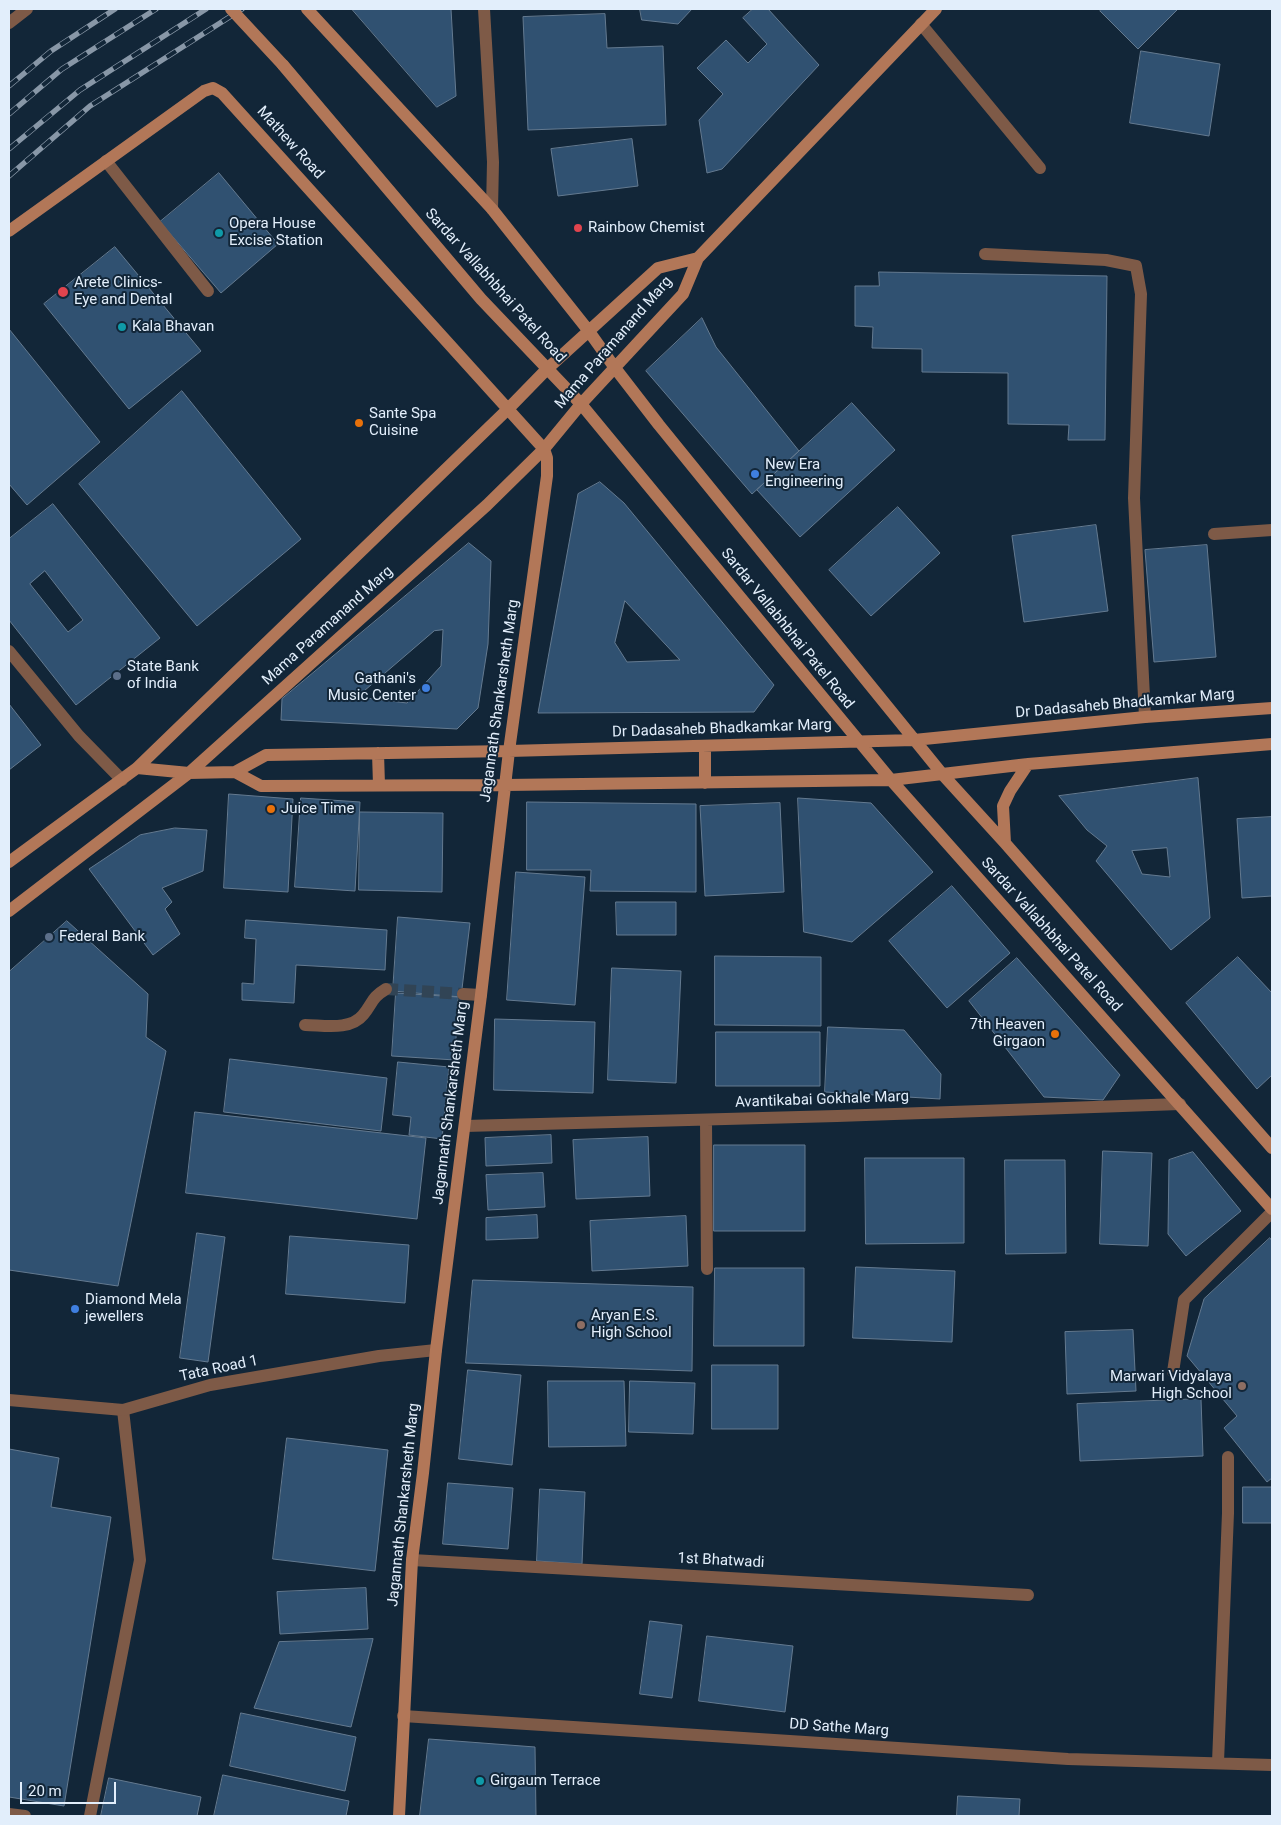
<!DOCTYPE html>
<style>
body{margin:0}
#map{position:relative;width:1281px;height:1825px;overflow:hidden;background:#122638;font-family:Roboto,sans-serif}
canvas{display:block}
.frame{position:absolute;inset:0;border:10px solid #e2eefb;pointer-events:none}
.scale{position:absolute;left:20px;top:1782px;width:96px;height:22px;box-sizing:border-box;border:2px solid #e2eefb;border-top:0;padding-left:6px;font-size:15px;line-height:18px;white-space:nowrap;color:#e2eefb;-webkit-text-stroke:4px #122638;paint-order:stroke}
</style>
<div id="map">
<canvas width="1281" height="1825"></canvas>
<div class="frame"></div>
<div class="scale">20 m</div>
</div>
<script>
const c = document.querySelector('canvas').getContext('2d');
c.lineJoin = 'round';
function paint(path, color) {
  c.fillStyle = color;
  c.fill(path, 'evenodd');
}
function stroke(path, color, width, dash) {
  c.strokeStyle = color;
  c.lineWidth = width;
  c.lineCap = dash ? 'butt' : 'round';
  c.setLineDash(dash || []);
  c.stroke(path);
}
function write(font, color, halo, rows, align = 'center') {
  c.font = font + ' Roboto,sans-serif';
  c.lineWidth = 4;
  c.setLineDash([]);
  c.textBaseline = 'middle';
  c.strokeStyle = halo;
  c.fillStyle = color;
  for (const [text, x, y, turn = 0] of rows) {
    c.save();
    c.translate(x, y);
    c.rotate((+turn || 0) * Math.PI / 180);
    c.textAlign = isNaN(turn) ? turn : align;
    if (halo) c.strokeText(text, 0, 0);
    c.fillText(text, 0, 0);
    c.restore();
  }
}
const building = new Path2D(`
 M352 9H451L456 96 437 107Z
 M640 9H692L678 24 642 20Z
 M753 9H768L819 65 722 169 707 173 699 120 723 94 697 68 726 40 748 63 767 44 743 18Z
 M1102 9H1178L1138 49 1100 11Z
 M605 14 607 48 663 46 666 125 528 130 523 17Z
 M1141 51 1220 64 1209 136 1130 123Z
 M632 139 638 186 558 196 551 149Z
 M219 173 278 244 221 293 160 222Z
 M115 247 201 351 129 409 44 304Z
 M879 272 1107 276 1105 440H1068L1069 425 1008 424V373L922 372V349L872 348 873 327 855 326V286H879Z
 M702 318 716 347 799 451 752 494 646 371Z
 M9 329 100 442 27 505 9 484Z
 M182 391 301 539 197 626 79 484Z
 M852 403 895 450 800 537 757 490Z
 M600 482 624 503 774 685 754 712 538 713 578 494ZM625 601 680 660 627 662 615 643Z
 M53 504 160 638 76 705 9 620V539ZM45 571 83 620 68 632 30 584Z
 M898 507 940 553 871 616 829 570Z
 M1096 525 1108 611 1024 622 1012 536Z
 M469 543 491 561 488 644 478 708 457 729 281 720 282 699ZM443 630 441 666 407 703 357 697 434 631Z
 M1207 545 1216 657 1154 662 1145 550Z
 M9 704 41 745 9 770Z
 M1198 778 1210 918 1171 950 1096 861 1107 846 1087 830 1059 796ZM1167 848 1170 877 1142 874 1132 851Z
 M229 794 293 799 288 892 224 888Z
 M301 798 360 802 355 891 295 887Z
 M798 798 871 803 933 872 852 942 804 932Z
 M527 802 696 804V892L590 891 591 870H527Z
 M780 803 784 892 705 896 700 806Z
 M360 812 443 813 442 892 359 890Z
 M1272 817V896L1242 898 1237 819Z
 M175 828 207 830 203 871 162 888 172 902 165 909 180 934 153 955 89 869 140 835Z
 M516 872 585 877 575 1005 507 1000Z
 M952 886 1010 953 947 1008 889 941Z
 M616 902H676V935H617Z
 M398 917 470 923 461 997 393 991Z
 M246 920 387 930 385 970 296 965 294 1003 242 1000V983L254 984 256 939 245 938Z
 M67 921 148 994 146 1037 166 1051 118 1286 9 1270V972Z
 M715 956 821 957V1026L715 1025Z
 M1238 957 1272 993V1075L1257 1089 1186 1003Z
 M1017 958 1120 1075 1103 1100 1044 1097 969 1001Z
 M612 968 681 971 676 1083 608 1080Z
 M396 993 458 997 455 1060 392 1056Z
 M495 1019 595 1022 593 1093 494 1090Z
 M828 1027 904 1030 941 1074 940 1099 825 1092Z
 M716 1032H820V1086H716Z
 M230 1059 387 1078 381 1131 224 1112Z
 M398 1062 449 1067 442 1139 409 1135 411 1117 393 1115Z
 M195 1112 426 1138 417 1219 186 1193Z
 M551 1135 552 1163 486 1166 485 1138Z
 M648 1137 650 1196 576 1199 573 1140Z
 M714 1145H805V1231H714Z
 M1103 1151 1152 1153 1148 1246 1100 1244Z
 M1193 1152 1241 1211 1186 1256 1168 1234 1169 1160Z
 M865 1158H964V1243L866 1244Z
 M1005 1160H1065L1066 1253 1006 1254Z
 M543 1173 545 1207 488 1210 486 1175Z
 M537 1215 538 1238 486 1240V1218Z
 M686 1216 688 1266 592 1271 590 1221Z
 M197 1233 225 1237 208 1362 180 1358Z
 M290 1236 409 1245 405 1303 286 1294Z
 M1270 1238 1272 1241V1478L1267 1482 1224 1428 1237 1416 1187 1356 1204 1299Z
 M856 1267 955 1271 952 1342 853 1338Z
 M715 1268H804V1346H714Z
 M473 1280 693 1287 692 1371 466 1363Z
 M1133 1330 1136 1391 1067 1394 1065 1332Z
 M712 1365H778V1429H712Z
 M468 1370 521 1375 512 1465 459 1459Z
 M548 1381H624L626 1446 549 1447Z
 M630 1381 695 1383 693 1434 629 1432Z
 M1201 1399 1203 1456 1080 1461 1077 1404Z
 M287 1438 388 1450 375 1571 273 1559Z
 M9 1449 59 1458 51 1507 111 1517 64 1806 9 1797Z
 M448 1483 513 1488 508 1549 443 1544Z
 M1243 1487H1272V1523H1243Z
 M540 1489 585 1492 582 1564 537 1561Z
 M366 1588 368 1629 280 1634 277 1592Z
 M650 1621 682 1625 672 1698 640 1694Z
 M707 1636 793 1646 785 1712 699 1701Z
 M373 1639 351 1727 254 1708 279 1642Z
 M241 1713 356 1737 345 1791 230 1766Z
 M429 1739 535 1747 536 1816H420Z
 M223 1775 349 1801 346 1816H214Z
 M109 1778 201 1797 197 1816H101Z
 M958 1796 1020 1799 1019 1816H957Z`);
const streetTunnel = new Path2D(`
 M386 989 463 994`);
const lane = new Path2D(`
 M9 23 27 9
 M921 24 1040 168
 M106 161 208 291
 M985 254 1106 260 1136 266 1141 294 1134 498 1145 717
 M9 651 79 736 122 780
 M1173 1372 1184 1300 1272 1212
 M9 1814 25 1816
 M90 1816 140 1560 123 1410`);
const street = new Path2D(`
 M484 9 493 162 492 209
 M1214 534 1272 530
 M463 994 481 995
 M305 1025C323 1025 350 1031 363 1015 373 1003 371 998 386 989
 M706 1120 707 1269
 M465 1126 837 1116 1180 1104
 M9 1400 123 1410 210 1385 379 1356 436 1350
 M412 1560 1028 1595
 M403 1716 1068 1759 1272 1765
 M1218 1762 1228 1513V1457`);
const secondary = new Path2D(`
 M307 9 492 209 588 330 615 368 659 425 943 775 1005 843 1272 1148
 M283 65 481 299 581 404 891 780 1272 1209
 M9 231 204 91 213 88 222 93 544 449 547 458V476L509 751 481 995 436 1350 423 1473 412 1560 399 1816
 M705 746V783
 M378 753 379 785
 M137 768 189 773 235 772 266 755 509 751 914 740 1145 717 1272 708
 M235 772 261 786 505 785 891 780 1028 764 1272 744
 M1005 843 1003 806 1010 791 1028 764
 M9 862 137 768 508 409 547 369 658 268 698 258
 M9 911 189 773 487 505 544 449 581 404 683 294 698 258 936 9`);
const rail = new Path2D(`
 M9 86 51 51 115 9
 M9 114 62 69 156 9
 M9 149 80 90 206 9
 M9 176 90 106 242 9`);
const secondaryBridge = new Path2D(`
 M231 9 283 65`);
const markers = [
 [578,228,5,"#e0444e"],
 [219,233,5,"#0f9aa8"],
 [63,292,6,"#e0444e"],
 [122,327,5,"#0f9aa8"],
 [359,423,5,"#e8710a"],
 [755,474,5,"#3f7fe0"],
 [117,676,5,"#5c6f8a"],
 [426,688,5,"#3f7fe0"],
 [271,809,5,"#e8710a"],
 [49,937,5,"#5c6f8a"],
 [1055,1034,5,"#e8710a"],
 [75,1309,5,"#3f7fe0"],
 [581,1325,5,"#8d6e63"],
 [1242,1386,5,"#8d6e63"],
 [480,1781,5,"#0f9aa8"]
];
const streetNames = [
 ["Mathew Road",290,143,48],
 ["Sardar Vallabhbhai Patel Road",495,286,48],
 ["Mama Paramanand Marg",614,343,-49],
 ["Mama Paramanand Marg",328,626,-42],
 ["Sardar Vallabhbhai Patel Road",787,629,51],
 ["Jagannath Shankarsheth Marg",500,701,-82],
 ["Dr Dadasaheb Bhadkamkar Marg",1125,704,-5],
 ["Dr Dadasaheb Bhadkamkar Marg",722,729,-2],
 ["Sardar Vallabhbhai Patel Road",1051,935,48],
 ["Avantikabai Gokhale Marg",822,1100,-2],
 ["Jagannath Shankarsheth Marg",451,1103,-83],
 ["Tata Road 1",219,1369,-12],
 ["Jagannath Shankarsheth Marg",404,1505,-84],
 ["1st Bhatwadi",721,1561,3],
 ["DD Sathe Marg",839,1728,4]
];
const poiNames = [
 ["Opera House",229,224],
 ["Excise Station",229,241],
 ["Rainbow Chemist",588,228],
 ["Arete Clinics-",74,283],
 ["Eye and Dental",74,300],
 ["Kala Bhavan",132,327],
 ["Sante Spa",369,414],
 ["Cuisine",369,431],
 ["New Era",765,465],
 ["Engineering",765,482],
 ["State Bank",127,667],
 ["of India",127,684],
 ["Gathani's",416,679,"right"],
 ["Music Center",416,696,"right"],
 ["Juice Time",281,809],
 ["Federal Bank",59,937],
 ["7th Heaven",1045,1025,"right"],
 ["Girgaon",1045,1042,"right"],
 ["Diamond Mela",85,1300],
 ["jewellers",85,1317],
 ["Aryan E.S.",591,1316],
 ["High School",591,1333],
 ["Marwari Vidyalaya",1232,1377,"right"],
 ["High School",1232,1394,"right"],
 ["Girgaum Terrace",490,1781]
];
paint(building, '#305171');
stroke(building, '#647a90', 1);
stroke(streetTunnel, '#314455', 12, [12, 6]);
stroke(lane, '#7e5a47', 12);
stroke(street, '#7e5a47', 12);
stroke(secondary, '#b27758', 12);
stroke(rail, '#8897a7', 5.5);
stroke(rail, '#122638', 4, [11]);
stroke(secondaryBridge, '#b27758', 12);
for (const [x, y, r, color] of markers) {
  const dot = new Path2D();
  dot.arc(x, y, r, 0, 2 * Math.PI);
  c.fillStyle = color;
  c.fill(dot);
  stroke(dot, '#122638', 2);
}
write('15px', '#e2eefb', '#122638', streetNames);
write('15px', '#e2eefb', '#122638', poiNames, 'left');
</script>
